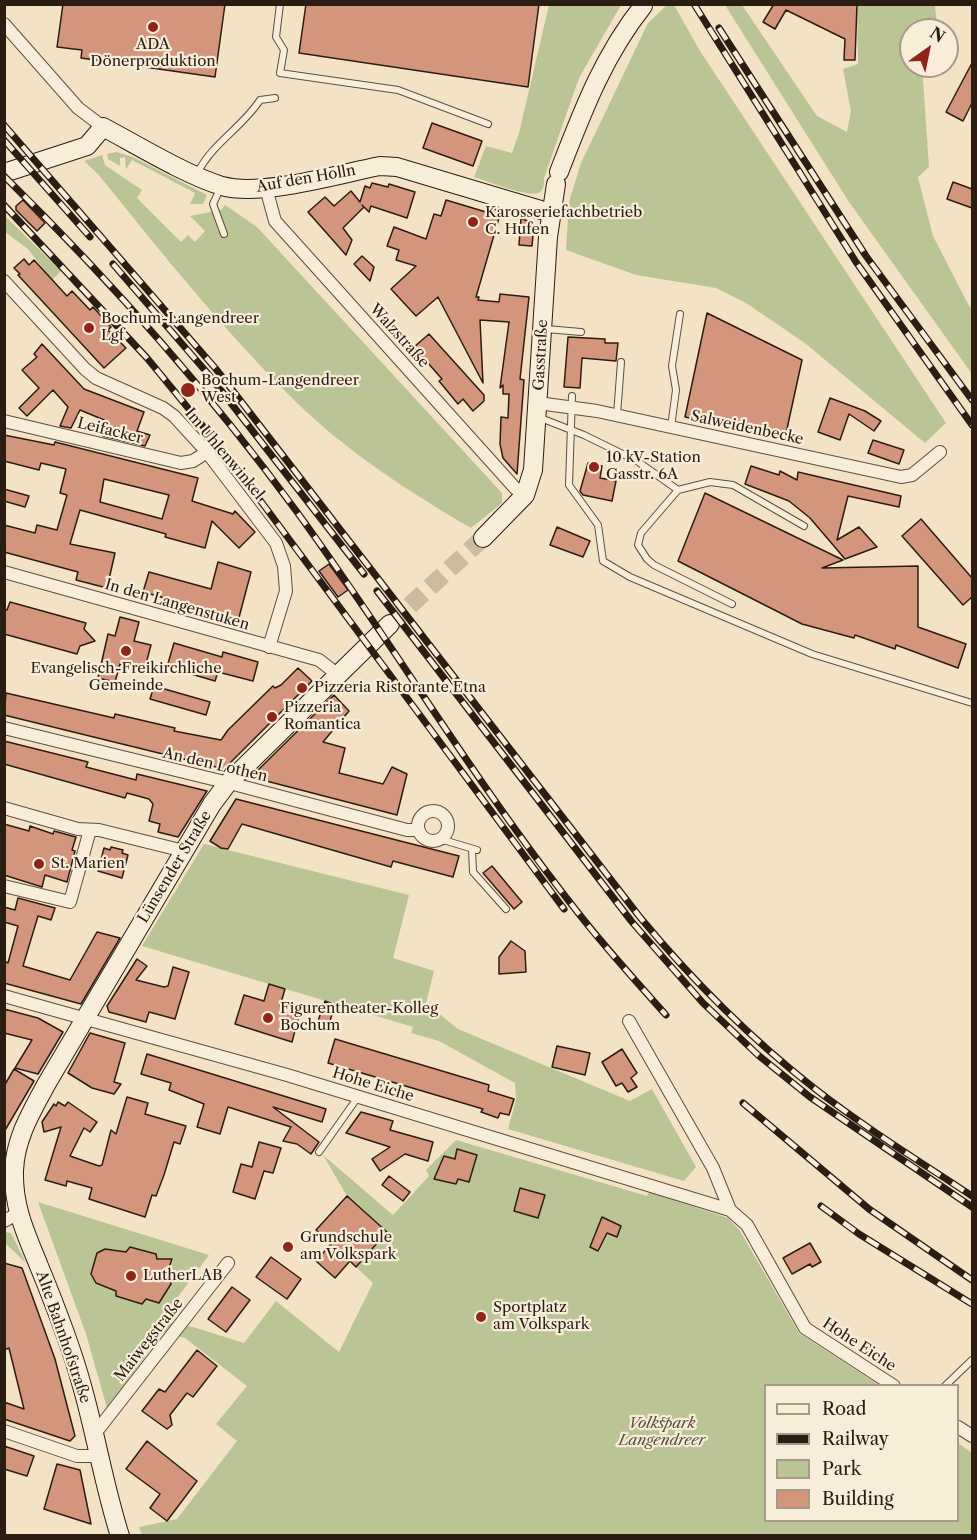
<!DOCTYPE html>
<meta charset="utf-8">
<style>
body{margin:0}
#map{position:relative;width:977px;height:1540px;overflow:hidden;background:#f3e3c4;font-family:"Libre Caslon Text",serif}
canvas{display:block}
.frame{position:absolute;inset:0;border:6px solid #2c1d13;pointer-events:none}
.legend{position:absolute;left:764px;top:1384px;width:195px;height:138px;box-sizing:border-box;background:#f7edd9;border:2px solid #a69a8a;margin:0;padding:8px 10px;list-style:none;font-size:18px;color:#2c1d13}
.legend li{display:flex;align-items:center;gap:12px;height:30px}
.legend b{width:30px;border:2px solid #a69a8a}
.north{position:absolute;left:899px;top:18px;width:60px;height:60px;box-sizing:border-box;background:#f7edd9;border:2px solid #a69a8a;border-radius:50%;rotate:33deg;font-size:16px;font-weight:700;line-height:24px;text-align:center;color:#2c1d13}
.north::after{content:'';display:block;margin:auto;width:21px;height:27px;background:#8f2418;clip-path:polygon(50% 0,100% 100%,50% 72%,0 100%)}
</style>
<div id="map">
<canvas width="977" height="1540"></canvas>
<div class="frame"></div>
<ul class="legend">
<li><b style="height:8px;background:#f7edd9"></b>Road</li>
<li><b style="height:8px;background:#2c1d13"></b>Railway</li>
<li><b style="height:16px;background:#bbc494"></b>Park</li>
<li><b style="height:16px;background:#d4957d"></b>Building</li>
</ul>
<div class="north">N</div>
</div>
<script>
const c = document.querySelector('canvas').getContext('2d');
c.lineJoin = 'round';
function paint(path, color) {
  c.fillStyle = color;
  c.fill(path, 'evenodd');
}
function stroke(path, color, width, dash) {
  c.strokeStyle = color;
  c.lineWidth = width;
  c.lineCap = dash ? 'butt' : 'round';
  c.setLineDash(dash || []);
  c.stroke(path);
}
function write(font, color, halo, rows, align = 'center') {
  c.font = font + ' "Libre Caslon Text",serif';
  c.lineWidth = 4.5;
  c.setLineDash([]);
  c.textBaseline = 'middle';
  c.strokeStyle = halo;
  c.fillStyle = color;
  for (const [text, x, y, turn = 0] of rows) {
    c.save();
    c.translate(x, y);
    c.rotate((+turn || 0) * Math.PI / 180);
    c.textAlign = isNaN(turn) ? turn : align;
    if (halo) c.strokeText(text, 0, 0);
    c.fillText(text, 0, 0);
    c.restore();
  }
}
const green = new Path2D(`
 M668 4 674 5 700 51 946 423 925 443 806 344 746 303 716 288 636 275 566 250 569 202 581 163 648 23Z
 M549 5H621L579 78 544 178C544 183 545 188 540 192 531 199 487 181 474 177L486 146 512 153 519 133Z
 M725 5H742L817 116 847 132 851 111 843 69 858 64 857 5H935L937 26 927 30H911V66H922L929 167 918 177 933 236 969 306 972 308V374L849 202Z
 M116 152 133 157 207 195 203 204H190L195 193 132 160 126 169 125 157 120 158V166L108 159 107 154Z
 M102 155 105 165 142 190 137 198 181 242 188 235 195 242 205 231 190 216 221 210 225 205 257 227 502 493V503L471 528C409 492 346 451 295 401 223 330 161 252 98 174L84 161Z
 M4 215 61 271 52 280 28 249 5 232Z
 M204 844 409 895 393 958 434 971 426 1003 458 1029 630 1101 652 1089 696 1167 684 1181 508 1129 516 1100 515 1083 439 1041 411 1033 413 1027 142 946Z
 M456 1140 647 1196 649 1192 728 1218 740 1231 799 1333 879 1385 766 1386V1520H958V1443L972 1453V1535H142L139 1527 177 1519 237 1441 216 1424 247 1386 185 1338 159 1331 144 1350 145 1357 107 1408 86 1334 38 1202 209 1255 160 1321 193 1327 244 1343 276 1301 339 1352 373 1283 356 1267 387 1232 347 1196 323 1155 393 1215 429 1176 426 1170Z
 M4 1232 11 1233 26 1263 5 1243Z`);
const building = new Path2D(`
 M63 4H225L215 77 81 58 82 50 57 47Z
 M306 4H539L528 87 299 53Z
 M774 4H857L855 60H844L845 39 786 10 775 29 763 22Z
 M972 63V103L963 121 946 112Z
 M432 123 482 141 473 166 423 148Z
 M953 182 972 189V208L947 199Z
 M372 183 388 187 389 184 415 192 407 218 371 206 369 212 362 205 364 207 343 228 352 240 346 255 308 212 325 197 334 206 351 191 360 202 365 186 370 188Z
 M23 200 45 223 37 231 16 210V206Z
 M446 200 486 212 488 207 501 211 476 297H479L478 300 499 302 500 294 529 297 520 379 524 380 517 474 503 458 500 444 501 417 508 418 509 394H503V385L500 388 509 322 480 320 483 383 438 297 416 316 391 289 416 266 396 260 399 250 387 246 394 227 426 239 434 214 441 216Z
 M521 218 534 224 532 246 519 245Z
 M362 256 374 267 370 281 354 264Z
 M24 259 29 265 34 260 67 296 72 291 90 310 93 307 111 327 108 330 126 348 104 368 18 275 20 274 14 268Z
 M707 313 802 360 785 438 685 417Z
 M429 334 484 395V401L473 411 463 399 458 404 439 381 442 379 414 347Z
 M568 337 605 339V343H618L616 361 582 358 580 388 564 387Z
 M42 344 84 389 144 412 137 431 150 435 145 446 103 436 109 422 80 410 71 428 60 426 68 407 53 390 27 416 19 408 39 388 22 370 37 357 34 354Z
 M830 398 865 411 881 421 874 431 849 414 840 440 818 432Z
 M4 435 54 445 55 442 198 478 192 501 233 514 235 511 255 532 239 548 212 521 205 548 165 537 166 534 80 510 70 544 115 553 107 588 76 580 78 572 4 552V525L35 533 37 525 57 530 67 495 60 493 66 469 41 463 39 470 4 461ZM104 479 169 495 162 519 100 502Z
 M873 440 904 450 899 464 868 453Z
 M588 463 602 466 600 478 616 481 612 501 583 495 580 491Z
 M751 466 779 475 780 471 797 480 798 472 901 496 899 507 848 496 837 540 859 527 877 547 845 559 810 518 789 501 745 484Z
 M4 489 29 496 25 507 4 501Z
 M705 493 843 560 822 568 918 566V627L966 644 958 668 896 645 895 649 855 635 854 638 802 624 678 561Z
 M921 519 972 578V597L963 605 902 536Z
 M557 527 590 541 583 557 550 545Z
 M218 562 251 572 237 625 202 613 203 609 143 592 149 572 211 589Z
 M329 564 348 590 338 597 319 571Z
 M10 602 86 623 84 629 95 641 80 646 77 654 4 634V610H7Z
 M120 617 139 622 134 641 151 645 144 671 120 664 115 682 98 678 108 634 115 636Z
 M174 643 222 657 223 652 258 662 253 681 218 672 215 681 167 667Z
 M298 668 312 681 224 769 4 715 6 693 114 718 115 714 175 728 174 731 221 740 228 730 273 686 275 688 281 685Z
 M154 686 210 702 206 715 150 699Z
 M334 695 349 711 323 742 345 748 339 773 383 784 392 767 407 774 397 815 251 777Z
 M4 741 88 762 86 767 136 780 137 774 207 791 178 837 158 832 160 824 149 821 153 804 149 799 127 793 125 798 4 764Z
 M236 799 459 856 453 877 393 861 391 867 242 824 228 849 221 848 210 841Z
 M4 824 29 831 30 826 53 834 54 831 76 837 72 850 75 851 67 882 45 875 42 887 4 875Z
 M111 847 123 850 122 853 128 855 122 878 98 871 104 848 110 850Z
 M492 866 522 902 514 909 483 873Z
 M18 898 55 908 51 920 38 916 23 966 70 980 97 932 120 938 81 1004 4 983V961L8 963 18 926 4 922V907L15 910Z
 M511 941 525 951 526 972 499 974V957Z
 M137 959 147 966 136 980 164 987 168 986 173 967 189 972 175 1019 149 1012 146 1022 109 1012 107 1006Z
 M269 984 285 989 280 1006 300 1012 292 1042 235 1024 244 995 264 1001Z
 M325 1001 335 1005 329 1024 318 1021Z
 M4 1009 38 1018 63 1032 38 1074 15 1068 32 1040 4 1033Z
 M90 1033 125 1043 114 1082 121 1084 114 1094 92 1088 68 1073Z
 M335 1039 489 1085 488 1091 514 1099 509 1115 500 1113 498 1118 481 1112 483 1109 328 1063Z
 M557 1046 590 1053 585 1075 552 1067Z
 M622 1049 637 1073 631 1078 637 1087 628 1092 622 1083 616 1086 602 1062Z
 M147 1054 326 1109 322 1122 273 1107 319 1142 311 1154 297 1144 283 1141 291 1127 228 1107 220 1134 197 1127 204 1104 169 1090 171 1083 141 1074Z
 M14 1069 34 1081 4 1132V1086Z
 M127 1097 148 1103 145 1114 186 1126 180 1144 174 1142 164 1175 156 1196 152 1195 145 1217 89 1199 92 1188 67 1181 66 1186 45 1180 61 1127 44 1132 42 1122 54 1104 56 1106 58 1102 65 1106 68 1102 97 1122 90 1132 84 1128 70 1156 99 1166 102 1165 111 1130 116 1134Z
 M361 1112 393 1121 390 1130 433 1142 428 1161 405 1154 380 1171 372 1159 390 1147 346 1133Z
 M259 1142 281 1148 273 1173 264 1171 255 1199 233 1192 241 1164 252 1167Z
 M457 1149 477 1155 469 1182 458 1179 456 1184 434 1179 444 1156 455 1159Z
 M389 1176 410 1192 403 1201 382 1185Z
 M520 1188 545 1195 538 1218 514 1211Z
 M347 1196 387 1232 356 1267 350 1261 335 1278 316 1261 331 1244 316 1230Z
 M602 1217 621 1226 617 1237 607 1233 598 1251 590 1247Z
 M810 1243 821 1262 812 1267 810 1264 792 1274 783 1258Z
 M130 1247 156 1254 157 1259H172L168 1270 171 1284 159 1303 146 1299 142 1304 116 1296V1291L96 1283 91 1274 97 1253 105 1249 126 1252Z
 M271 1257 301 1279 287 1299 256 1277Z
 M4 1263 22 1268 55 1359 75 1436 70 1441 4 1419V1402L24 1409 9 1348 4 1350Z
 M232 1287 250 1300 226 1332 208 1319Z
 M197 1350 217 1366 193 1397 187 1393 170 1415 172 1425 167 1429 142 1411 159 1389 165 1392Z
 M147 1441 197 1481 167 1521 150 1508 160 1494 126 1469Z
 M4 1446 34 1456 27 1476 4 1469Z
 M57 1464 80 1470 91 1524 44 1509Z`);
const secondaryTunnel = new Path2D(`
 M390 624 483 538`);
const lane = new Path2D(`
 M280 4 276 37 284 50 280 73 398 90 488 124
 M197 174C212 143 242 128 260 100L275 98
 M221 187 213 204 224 234
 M546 329 581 332
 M572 396 569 485 598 525 603 561 630 577 812 654 972 703
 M617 415 621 362
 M538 417 584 435 637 461 678 490
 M671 427 676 390 672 366 680 314
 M732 604 654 565 647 559 638 545 641 533 678 490 710 482 733 485 804 526
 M440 839 477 850
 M472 849 473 872 506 909
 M319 1152 358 1097
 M945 1386 972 1360`);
const street = new Path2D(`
 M4 24 78 108 103 127
 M266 188 275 221 515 488 525 495
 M4 281 85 369 96 378 163 408 174 416 207 452 276 543 284 566 286 591 269 647
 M538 403 597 411 901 477 912 475 940 452
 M4 421 181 463 193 461 207 452
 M4 572 319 660 337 674
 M4 728 237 785 407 830H418
 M4 808 78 829 99 830 184 851
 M418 826a15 15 0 1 1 30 0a15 15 0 1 1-30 0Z
 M4 886 70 902 90 830
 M4 996 287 1075 730 1210 747 1225 805 1328 894 1386
 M629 1021 713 1168 730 1210
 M4 1221 17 1214
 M958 1427 972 1436
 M4 1431 77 1456H99
 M93 1436 228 1263`);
const secondary = new Path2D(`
 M559 172C582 113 603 56 643 6
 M4 173 87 146 103 127C137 145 186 175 222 186 262 197 338 174 380 166L397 167 551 213
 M483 538 525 495 533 470 548 237 556 184
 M120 1536C104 1486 96 1435 82 1386 71 1345 55 1305 39 1266 26 1234 13 1207 14 1171 15 1138 32 1111 47 1083L212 804 227 784 390 624`);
const rail = new Path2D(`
 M694 4 856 262 972 425
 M719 28 866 256 972 400
 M4 125 216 369 639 916C691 979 749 1037 814 1088 864 1127 919 1161 972 1196
 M4 140 90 237
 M4 176C110 280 210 393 297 512 391 641 473 779 572 905 601 943 634 979 666 1015
 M4 205 147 358 225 453 564 909
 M113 264 209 375 364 574
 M377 591 632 922 703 1003 758 1055 810 1097 972 1207
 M743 1103 869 1209 972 1280
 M821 1206 859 1234 972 1304`);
const markers = [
 [153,27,6,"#8f2418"],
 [473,222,6,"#8f2418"],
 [89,328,6,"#8f2418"],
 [188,390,8,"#8f2418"],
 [594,467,6,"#8f2418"],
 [126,651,6,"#8f2418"],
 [302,688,6,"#8f2418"],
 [272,717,6,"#8f2418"],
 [39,864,6,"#8f2418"],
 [268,1018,6,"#8f2418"],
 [288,1247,6,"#8f2418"],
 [131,1276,6,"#8f2418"],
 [481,1317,6,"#8f2418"]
];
const poiNames = [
 ["ADA",153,45,"center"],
 ["Dönerproduktion",153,62,"center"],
 ["Karosseriefachbetrieb",485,213],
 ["C. Hufen",485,230],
 ["Bochum-Langendreer",101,319],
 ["Lgf",101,336],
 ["Bochum-Langendreer",201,381],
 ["West",201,398],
 ["10 kV-Station",606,458],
 ["Gasstr. 6A",606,475],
 ["Evangelisch-Freikirchliche",126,669,"center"],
 ["Gemeinde",126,686,"center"],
 ["Pizzeria Ristorante Etna",314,688],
 ["Pizzeria",284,708],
 ["Romantica",284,725],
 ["St. Marien",51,864],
 ["Figurentheater-Kolleg",280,1009],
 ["Bochum",280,1026],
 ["Grundschule",300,1238],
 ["am Volkspark",300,1255],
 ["LutherLAB",143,1276],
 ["Sportplatz",493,1308],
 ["am Volkspark",493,1325]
];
const streetNames = [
 ["Auf den Holln",306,179,-10],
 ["Walzstraße",399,336,48],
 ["Gasstraße",541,355,-87],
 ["Salweidenbecke",747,428,12],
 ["Leifacker",110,431,14],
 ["Im Uhlenwinkel",224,454,50],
 ["In den Langenstuken",177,605,16],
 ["An den Lothen",215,765,13],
 ["Lünsender Straße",175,867,-59],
 ["Hohe Eiche",373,1085,17],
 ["Alte Bahnhofstraße",63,1337,71],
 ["Maiwegstraße",149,1340,-52],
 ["Hohe Eiche",859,1345,33]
];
const parkNames = [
 ["Volkspark",662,1424],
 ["Langendreer",662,1441]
];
paint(green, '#bbc494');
paint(building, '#d4957d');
stroke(building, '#2c1d13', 1.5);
stroke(secondaryTunnel, '#cbbba1', 18, [18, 9]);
stroke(lane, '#5e4e3f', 8);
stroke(street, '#5e4e3f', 14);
stroke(secondary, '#2c1d13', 20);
stroke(lane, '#f7edd9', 6);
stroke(street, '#f7edd9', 12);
stroke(secondary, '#f7edd9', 18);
stroke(rail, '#2c1d13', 7);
stroke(rail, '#f7edd9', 4.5, [14]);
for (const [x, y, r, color] of markers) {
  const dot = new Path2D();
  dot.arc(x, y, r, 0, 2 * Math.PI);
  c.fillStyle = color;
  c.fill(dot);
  stroke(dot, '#f7edd9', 2);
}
write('15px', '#2c1d13', '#f7edd9', poiNames, 'left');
write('15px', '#2c1d13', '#f7edd9', streetNames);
write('italic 15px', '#574f3a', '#f7edd9', parkNames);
</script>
